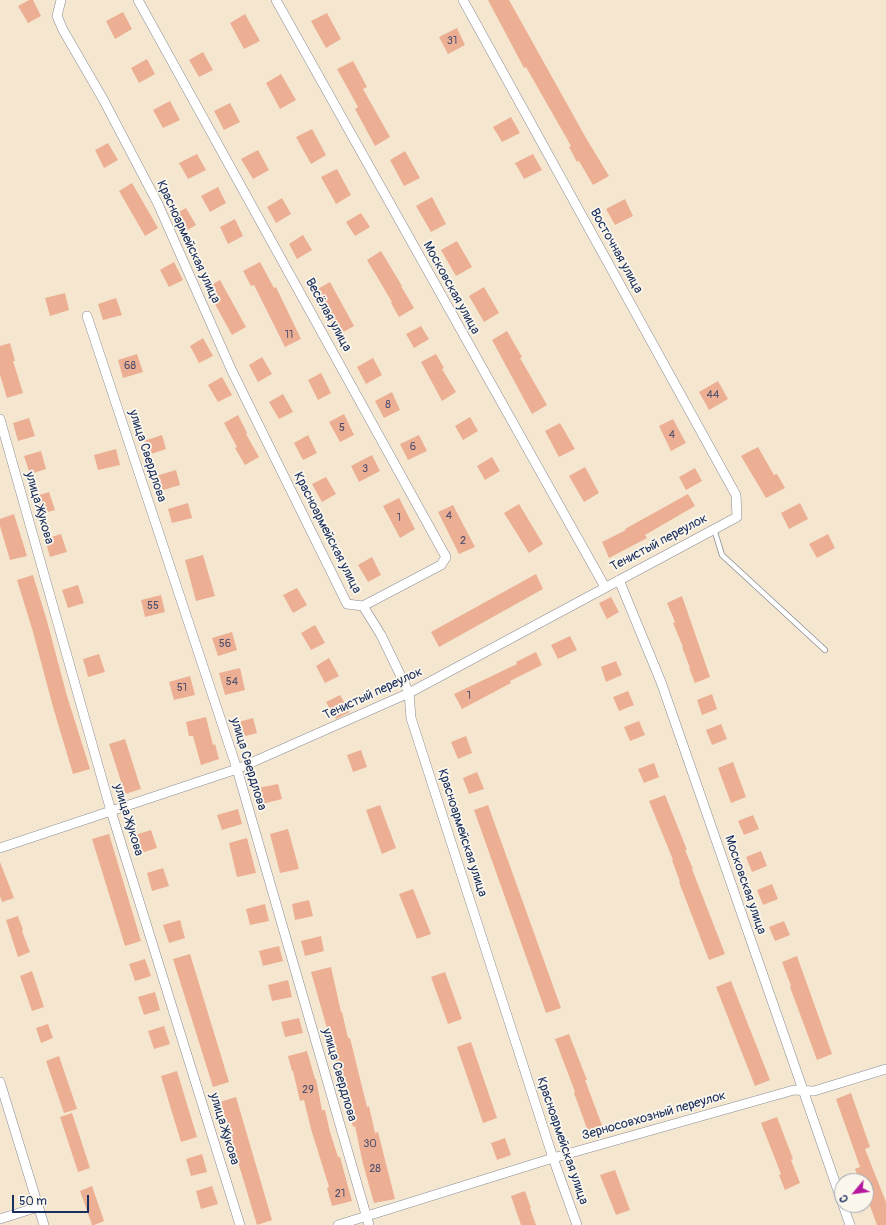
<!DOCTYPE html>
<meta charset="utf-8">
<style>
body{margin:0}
#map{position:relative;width:886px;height:1225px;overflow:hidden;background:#f5e7cf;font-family:Pangolin,sans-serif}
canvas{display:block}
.north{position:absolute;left:834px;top:1173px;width:40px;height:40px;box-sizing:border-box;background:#fbf7ec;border:1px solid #a1a7b3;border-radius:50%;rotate:241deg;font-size:11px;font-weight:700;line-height:16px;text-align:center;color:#1b2f5e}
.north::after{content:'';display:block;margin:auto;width:14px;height:18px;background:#b5179e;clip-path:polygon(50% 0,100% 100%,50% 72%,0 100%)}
.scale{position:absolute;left:12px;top:1195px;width:77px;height:18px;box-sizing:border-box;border:2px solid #1b2f5e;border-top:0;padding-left:5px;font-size:12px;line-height:14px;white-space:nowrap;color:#1b2f5e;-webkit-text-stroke:3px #fbf7ec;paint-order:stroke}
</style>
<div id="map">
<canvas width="886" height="1225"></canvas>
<div class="north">С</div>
<div class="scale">50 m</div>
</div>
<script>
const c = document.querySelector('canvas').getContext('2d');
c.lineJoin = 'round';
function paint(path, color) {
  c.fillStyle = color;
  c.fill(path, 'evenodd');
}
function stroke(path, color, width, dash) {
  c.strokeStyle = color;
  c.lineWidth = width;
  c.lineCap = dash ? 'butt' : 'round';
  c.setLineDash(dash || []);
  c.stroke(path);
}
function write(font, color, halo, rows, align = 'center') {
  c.font = font + ' Pangolin,sans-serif';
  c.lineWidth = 3.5;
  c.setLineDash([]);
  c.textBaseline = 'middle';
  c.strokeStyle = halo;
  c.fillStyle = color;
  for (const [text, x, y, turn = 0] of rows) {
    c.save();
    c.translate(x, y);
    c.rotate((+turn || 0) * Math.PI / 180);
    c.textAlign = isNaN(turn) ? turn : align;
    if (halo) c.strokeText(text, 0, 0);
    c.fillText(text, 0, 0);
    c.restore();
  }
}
const building = new Path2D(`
 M29 0H33L41 16 28 23 18 6Z
 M488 0H509L586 138 609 176 593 185 579 161 577 162 569 147 571 146 526 67 524 68Z
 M123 12 132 29 115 39 106 21Z
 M327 13 341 39 326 48 311 21Z
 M245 14 260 41 244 49 230 23Z
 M457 28 465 45 448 54 439 37Z
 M203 52 213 70 199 77 189 60Z
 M147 59 155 74 139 83 131 68Z
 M353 61 367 87 363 89 390 137 375 146 355 109 358 107 337 69Z
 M281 74 296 100 280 109 266 83Z
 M170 101 180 120 163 128 153 110Z
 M230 103 240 122 224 130 214 111Z
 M511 117 520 133 502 142 493 127Z
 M312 129 326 155 311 164 296 137Z
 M108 143 118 160 104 168 95 150Z
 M258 150 269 170 253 179 241 159Z
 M405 151 420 178 404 186 390 160Z
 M197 154 206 170 188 179 179 163Z
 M533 154 542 170 524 179 515 163Z
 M337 169 351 195 336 204 321 177Z
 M132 183 158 228 145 236 119 191Z
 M218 187 226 203 210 212 201 196Z
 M432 197 446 224 431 232 416 206Z
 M282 198 291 214 276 223 267 207Z
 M625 199 633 216 615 225 606 209Z
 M186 208 196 225 182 233 173 215Z
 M361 213 370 227 355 236 346 222Z
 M235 219 243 236 228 244 220 227Z
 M303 235 312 250 297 259 289 244Z
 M457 241 472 267 456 276 441 250Z
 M381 251 402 286H401L414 308 399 317 391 303 392 302 367 260Z
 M174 262 183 280 169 287 160 270Z
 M260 262 274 288 276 287 301 339 285 347 254 285 251 286 243 271Z
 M220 280 246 327 232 335 206 288Z
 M330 282 354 326 338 335 314 291Z
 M484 287 499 313 484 322 469 296Z
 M65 293 69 310 50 316 45 298Z
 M116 298 122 315 103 320 98 304Z
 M421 326 429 339 414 348 406 334Z
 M507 331 522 357 520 358 547 405 532 414 492 340Z
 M203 338 213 356 199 363 190 346Z
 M10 343 15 361H13L23 393 7 398 0 375V346Z
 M137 354 143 372 123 378 118 360Z
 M436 354 444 368 442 369 456 392 442 401 421 362Z
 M262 357 272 374 258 382 249 365Z
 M373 358 382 375 366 384 357 367Z
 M321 373 331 393 318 400 308 380Z
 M222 377 232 395 218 402 208 385Z
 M718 381 728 399 709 410 699 392Z
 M392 392 400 410 384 418 375 401Z
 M283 394 293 412 279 419 269 402Z
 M344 414 354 435 340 442 329 422Z
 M238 415 247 433 246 434 259 457 245 465 235 448 237 447 224 423Z
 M470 417 478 431 463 440 455 426Z
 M29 418 35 436 18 441 13 423Z
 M673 419 686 443 671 451 659 426Z
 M560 423 575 449 559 457 545 431Z
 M162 435 166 449 148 455 144 441Z
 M308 435 317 453 303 460 294 443Z
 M419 435 427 451 408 460 400 444Z
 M758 447 774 475 777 474 785 488 766 498 741 456Z
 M116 449 120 465 98 470 94 455Z
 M41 451 46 469 30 474 24 456Z
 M372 455 380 471 359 482 351 466Z
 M492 457 500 471 485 480 477 466Z
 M585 467 599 493 584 502 569 476Z
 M695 468 702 481 686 490 679 477Z
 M176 470 180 485 160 491 156 476Z
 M326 477 336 494 322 502 312 484Z
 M49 492 55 510 38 515 33 497Z
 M688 494 695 506 645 535 647 538 609 558 602 542 626 530 625 529Z
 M399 498 415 529 400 538 383 506Z
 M188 503 192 518 172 523 168 509Z
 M800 503 808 519 789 529 781 513Z
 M519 504 543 544 529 553 504 513Z
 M453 505 475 547 459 554 438 512Z
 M14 514 27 556 10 560 0 526V519Z
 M61 534 67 552 50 557 45 539Z
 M828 534 835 548 817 558 809 544Z
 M203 555 215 596 196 601 185 560Z
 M372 557 381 575 368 582 358 565Z
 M536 574 543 589 439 647 431 632Z
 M33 575 47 621 67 696 90 769 73 774 53 707 33 632 17 580Z
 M78 585 84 603 68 608 62 590Z
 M297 588 307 605 293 613 283 595Z
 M161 595 165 612 145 617 141 600Z
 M682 596 710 677 695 683 689 668H690L682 647H683L673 623 675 622 667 603Z
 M611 597 619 612 607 619 599 603Z
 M315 625 325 643 311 650 301 633Z
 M232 632 237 650 218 656 212 638Z
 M570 636 577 650 558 659 551 645Z
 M536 652 542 665 510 681 511 683 462 709 454 694 517 664 516 662Z
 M99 654 105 672 88 677 83 659Z
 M329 658 339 676 325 683 316 666Z
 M616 661 622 675 606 682 601 667Z
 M240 668 245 690 225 695 219 673Z
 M190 676 195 695 174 700 169 682Z
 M628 691 634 705 619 711 613 697Z
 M712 694 717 709 702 715 697 700Z
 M340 695 350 712 336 719 326 702Z
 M206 717 213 745 215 744 219 759 201 765 193 736H189L186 722Z
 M253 718 257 733 238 738 235 723Z
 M639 721 645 735 630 741 624 727Z
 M721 724 727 739 712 745 706 730Z
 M466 736 472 753 458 759 451 742Z
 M125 739 141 789 125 794 109 744Z
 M361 750 367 767 353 772 347 755Z
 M733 762 746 797 731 803 718 768Z
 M654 763 659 777 644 783 638 769Z
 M477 772 484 789 469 794 463 778Z
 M278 784 282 799 262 804 258 788Z
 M665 795 687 850H685L693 869H692L725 954 709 960 679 882H680L672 860H673L649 801Z
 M380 805 396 848 382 854 366 810Z
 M488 805 561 1008 546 1013 474 810Z
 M238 809 242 824 222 830 217 815Z
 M753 815 759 829 744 835 738 821Z
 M288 829 299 869 280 873 270 834Z
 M151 830 157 848 141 853 135 835Z
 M109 834 141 941 125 946 92 839Z
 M247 838 256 873 237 877 229 843Z
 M761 851 767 866 752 872 746 857Z
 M0 862 14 898 2 902 0 896Z
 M163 868 169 886 152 891 147 873Z
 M772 884 778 899 763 905 757 890Z
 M413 889 431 934 417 939 399 894Z
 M309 900 313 916 295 920 292 904Z
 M265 904 269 921 250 925 246 909Z
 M18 916 23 930 22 931 30 952 18 957 6 920Z
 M180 920 185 938 169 943 163 925Z
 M784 921 790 935 775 941 769 927Z
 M321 936 324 951 305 956 301 941Z
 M279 946 283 961 263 966 259 951Z
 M190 954 229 1082 213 1087 173 959Z
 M797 956 832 1054 817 1060 790 987 791 986 782 962Z
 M145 959 151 976 135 981 129 964Z
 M331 967 341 1012H342L348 1038H350L367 1107 369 1106 375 1133 378 1132 395 1199 374 1203 363 1164 355 1126 353 1127 341 1080H340L335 1059H333L328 1032 311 972Z
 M32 971 44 1007 32 1011 20 976Z
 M445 972 462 1019 448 1024 431 977Z
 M288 980 292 997 272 1001 268 985Z
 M731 981 770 1080 755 1086 716 987Z
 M155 992 160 1010 144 1015 138 997Z
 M299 1018 303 1033 285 1037 281 1022Z
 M48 1024 53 1038 41 1043 36 1028Z
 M164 1026 170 1044 154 1049 148 1031Z
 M569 1034 587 1080H585L603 1128 589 1134 574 1093 575 1092 555 1039Z
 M471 1042 497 1118 483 1123 457 1047Z
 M307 1051 315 1079H316L322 1110H325L330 1132 338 1157H340L352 1201 332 1206 327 1188 329 1187 311 1129 304 1100 300 1101 293 1071H292L288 1056Z
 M59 1056 77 1109 64 1113 46 1061Z
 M177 1071 197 1137 181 1142 161 1076Z
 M851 1093 870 1147 865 1149 886 1202V1225H877L873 1214 866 1196V1181H860L855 1169 860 1167 836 1099Z
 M236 1097 272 1220 257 1225 220 1102Z
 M72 1113 90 1168 78 1172 60 1117Z
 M777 1117 793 1159 791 1160 800 1183 785 1190 779 1175 781 1174 761 1123Z
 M505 1138 511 1155 497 1160 491 1143Z
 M202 1154 207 1172 191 1176 186 1159Z
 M615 1170 630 1210 616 1215 600 1175Z
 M92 1186 104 1221 94 1225H92L80 1191Z
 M212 1186 218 1204 201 1209 196 1191Z
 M525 1191 531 1208H530L536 1225H521L511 1196Z`);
const lane = new Path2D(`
 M714 529 722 555 825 650`);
const street = new Path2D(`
 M61 0 57 16 63 30 103 99 158 204 231 369 347 604 363 606 381 635 409 693 411 718 553 1158 577 1225
 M138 0 446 557 441 565 363 606
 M276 0 605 587
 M87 316 237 769 369 1225
 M0 419 111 811 240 1225
 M619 580 661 682 842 1202
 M0 848 237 769 409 693 737 517 736 495 463 0
 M0 1082 44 1225
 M843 1205 850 1225
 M0 1219 38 1207
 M338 1225 553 1158 794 1090 814 1091 886 1069`);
const numberNames = [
 ["31",452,41],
 ["11",289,335],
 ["68",130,366],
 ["44",713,395],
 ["8",388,405],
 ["5",342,428],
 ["4",672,435],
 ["6",413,447],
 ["3",365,469],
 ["4",449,516],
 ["1",399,518],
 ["2",463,541],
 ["55",153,606],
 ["56",225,644],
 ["54",232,682],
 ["51",182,688],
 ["1",469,696],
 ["29",308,1090],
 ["30",370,1144],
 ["28",375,1169],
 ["21",340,1194]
];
const streetNames = [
 ["Красноармейская улица",188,242,65],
 ["Восточная улица",616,251,61],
 ["Московская улица",451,288,61],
 ["Весёлая улица",328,315,61],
 ["улица Свердлова",147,456,72],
 ["улица Жукова",39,508,74],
 ["Красноармейская улица",327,533,63],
 ["Тенистый переулок",659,543,-28],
 ["Тенистый переулок",373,694,-25],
 ["улица Свердлова",248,764,73],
 ["улица Жукова",128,820,73],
 ["Красноармейская улица",462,833,72],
 ["Московская улица",745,885,71],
 ["улица Свердлова",339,1075,74],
 ["Зерносовхозный переулок",654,1116,-16],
 ["улица Жукова",224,1129,73],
 ["Красноармейская улица",562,1141,71]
];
paint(building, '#ecaf94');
stroke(lane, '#888b96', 6);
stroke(street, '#888b96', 10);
stroke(lane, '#fff', 4.5);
stroke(street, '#fff', 9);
write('11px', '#4f4f6c', null, numberNames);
write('13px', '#1b2f5e', '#fbf7ec', streetNames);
</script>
